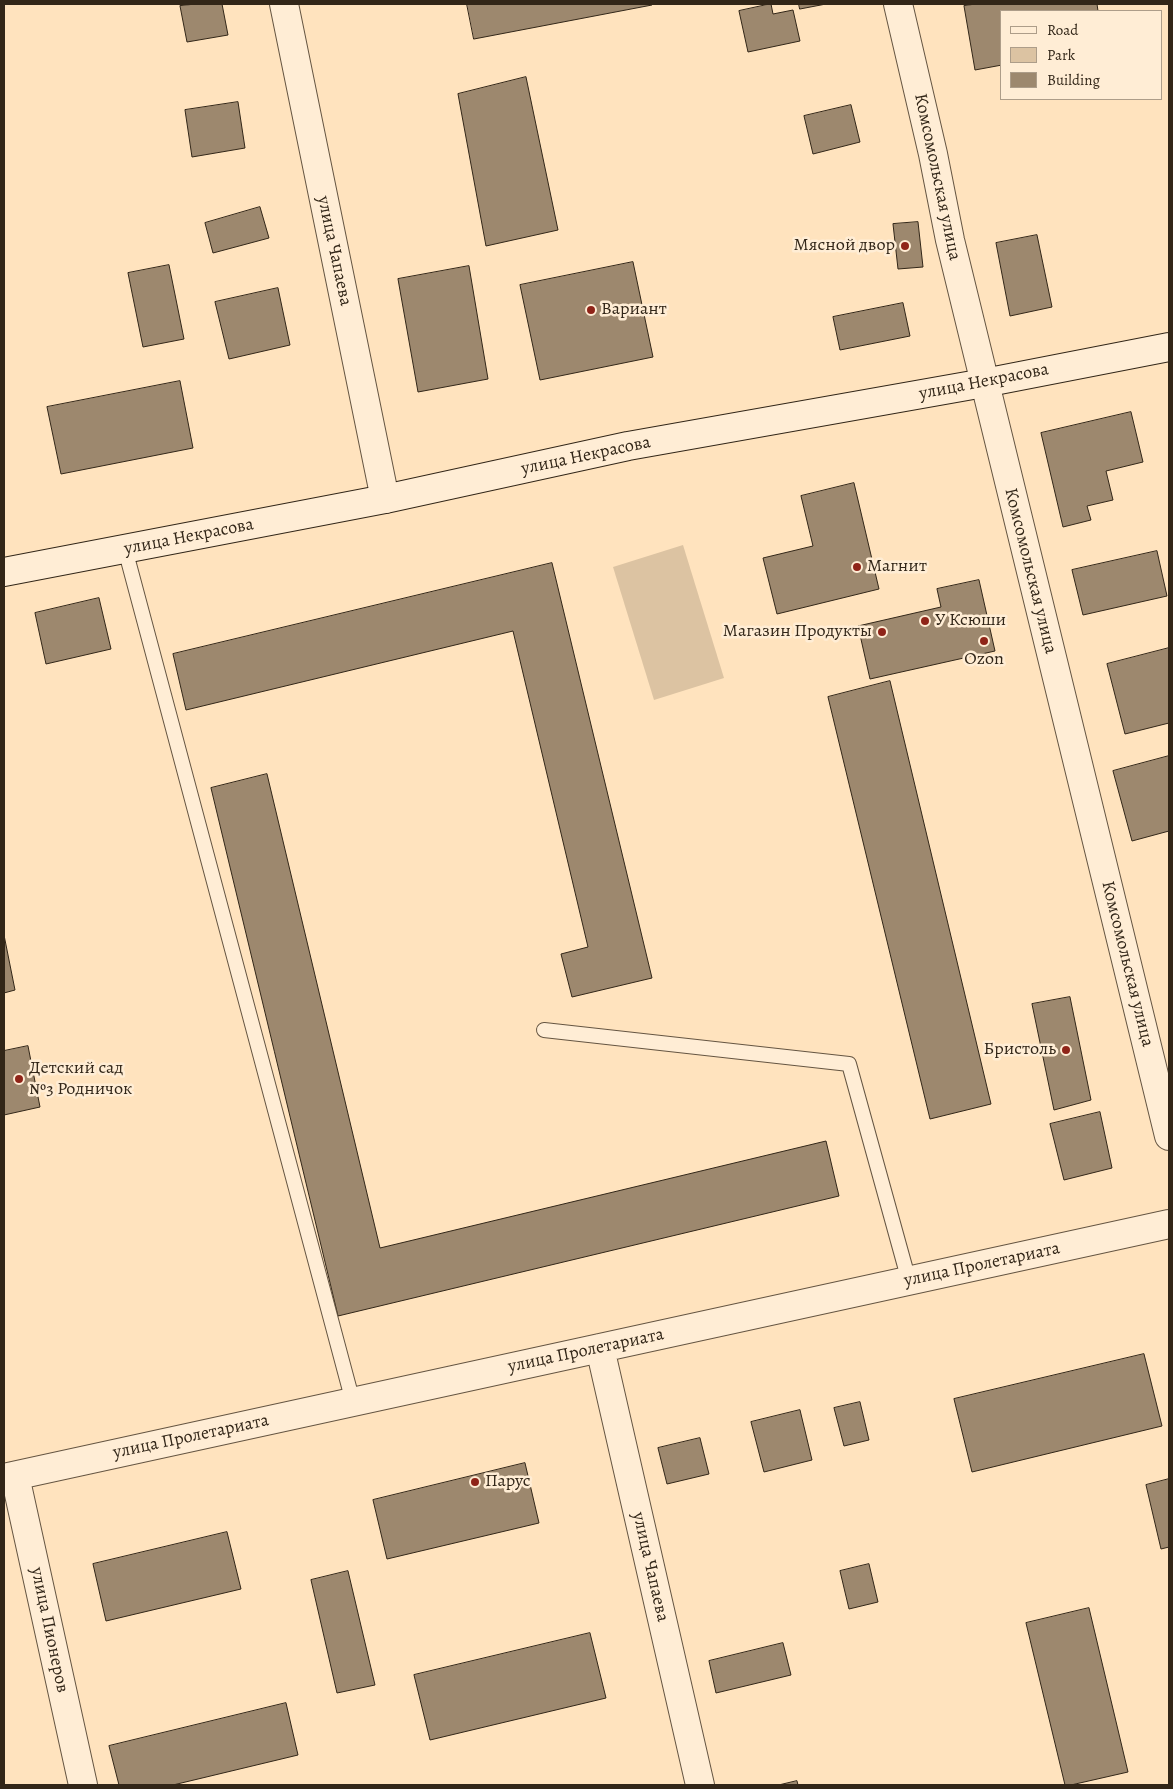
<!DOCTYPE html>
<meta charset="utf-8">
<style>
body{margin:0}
#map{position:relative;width:1173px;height:1789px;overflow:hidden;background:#ffe3be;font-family:Alegreya,serif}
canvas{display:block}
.frame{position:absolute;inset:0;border:5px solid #322618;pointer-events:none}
.legend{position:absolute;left:1000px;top:10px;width:162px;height:90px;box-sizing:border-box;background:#ffedd5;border:1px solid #ad9d89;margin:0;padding:6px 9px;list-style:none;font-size:15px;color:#322618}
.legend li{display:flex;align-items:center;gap:10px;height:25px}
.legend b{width:25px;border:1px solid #ad9d89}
</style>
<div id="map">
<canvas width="1173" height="1789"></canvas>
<div class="frame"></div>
<ul class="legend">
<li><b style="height:6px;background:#ffedd5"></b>Road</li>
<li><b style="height:14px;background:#dcc3a2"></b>Park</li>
<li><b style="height:14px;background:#9d886e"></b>Building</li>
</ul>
</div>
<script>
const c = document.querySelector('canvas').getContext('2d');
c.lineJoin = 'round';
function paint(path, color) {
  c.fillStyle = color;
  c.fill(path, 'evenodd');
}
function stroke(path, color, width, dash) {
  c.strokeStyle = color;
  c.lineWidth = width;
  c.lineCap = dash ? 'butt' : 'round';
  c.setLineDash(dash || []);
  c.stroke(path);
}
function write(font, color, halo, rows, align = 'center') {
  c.font = font + ' Alegreya,serif';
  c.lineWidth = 5;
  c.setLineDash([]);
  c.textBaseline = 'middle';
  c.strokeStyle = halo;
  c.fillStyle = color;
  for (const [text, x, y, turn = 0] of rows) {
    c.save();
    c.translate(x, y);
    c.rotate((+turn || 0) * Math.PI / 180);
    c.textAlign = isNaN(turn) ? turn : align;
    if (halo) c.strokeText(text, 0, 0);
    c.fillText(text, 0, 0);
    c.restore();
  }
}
const green = new Path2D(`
 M683 545 724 678 654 700 613 567Z`);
const building = new Path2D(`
 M196 4H222L228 35 187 42 180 6Z
 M467 4H652V5L474 39Z
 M771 4 773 14 793 10 800 41 748 52 739 11Z
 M799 4H826L800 9Z
 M976 4H1097L1098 11H1002V65L975 70 964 6Z
 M526 77 558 230 486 246 458 94Z
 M238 102 245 148 192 157 185 110Z
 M851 105 860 142 813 154 804 116Z
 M260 207 269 238 213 253 205 223Z
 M918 222 923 267 898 269 893 224Z
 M1037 235 1052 307 1010 316 996 243Z
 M633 262 653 357 540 380 520 285Z
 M169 265 184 339 143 347 128 273Z
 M469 266 488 379 418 392 398 279Z
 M278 288 290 345 229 359 215 302Z
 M903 303 910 336 840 350 833 317Z
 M180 381 193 448 61 474 47 407Z
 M1131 412 1143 462 1106 471 1113 500 1087 506 1091 520 1063 527 1041 433Z
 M854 483 879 589 777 614 763 558 813 546 801 496Z
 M1157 551 1167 596 1083 615 1072 570Z
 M552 563 652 978 572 997 561 954 588 947 513 631 186 710 173 654Z
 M979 580 995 651 870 679 858 626 941 607 937 589Z
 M99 598 111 649 46 664 35 613Z
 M1169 648V723L1125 734 1107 664Z
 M890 681 991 1104 930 1119 828 697Z
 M1169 756V831L1132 841 1113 771Z
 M267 774 380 1248 826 1141 839 1196 338 1316 211 788Z
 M4 935 15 990 4 993Z
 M1070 997 1091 1100 1054 1110 1032 1004Z
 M28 1046 40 1107 4 1115V1051Z
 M1100 1112 1112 1168 1064 1180 1050 1124Z
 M1144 1354 1162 1426 972 1472 954 1399Z
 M860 1402 869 1440 844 1446 834 1408Z
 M800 1410 812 1460 764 1472 751 1422Z
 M700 1438 709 1474 667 1484 658 1448Z
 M525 1463 539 1523 387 1559 373 1500Z
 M1169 1479V1547L1161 1549 1146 1485Z
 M227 1532 241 1589 106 1621 93 1564Z
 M869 1564 878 1602 849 1609 840 1571Z
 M348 1571 375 1685 337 1693 311 1580Z
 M1089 1608 1128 1772 1071 1785H1065L1026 1623Z
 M590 1633 606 1698 430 1740 414 1675Z
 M783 1643 791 1675 716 1693 709 1661Z
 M286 1703 298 1755 173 1785H119L109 1746Z
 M797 1781 798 1785H779Z`);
const lane = new Path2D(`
 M125 549 353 1402
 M544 1030 849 1064 909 1281`);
const street = new Path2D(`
 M284 4 385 499
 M898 4 933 154 950 240 1169 1136
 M600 1348 700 1785
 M15 1476 83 1785
 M4 1478 1169 1224`);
const secondary = new Path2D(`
 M4 572 385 499 628 446 984 383 1169 347`);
const markers = [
 [905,246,5,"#8f2418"],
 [591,310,5,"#8f2418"],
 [857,567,5,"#8f2418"],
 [925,621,5,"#8f2418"],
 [882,632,5,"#8f2418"],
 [984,641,5,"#8f2418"],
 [1066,1050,5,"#8f2418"],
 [19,1079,5,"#8f2418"],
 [475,1482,5,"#8f2418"]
];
const streetNames = [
 ["Комсомольская улица",937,177,78],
 ["улица Чапаева",334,251,78],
 ["улица Некрасова",984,382,-11],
 ["улица Некрасова",586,456,-12],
 ["улица Некрасова",189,537,-11],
 ["Комсомольская улица",1030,571,76],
 ["Комсомольская улица",1127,964,76],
 ["улица Пролетариата",982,1265,-12],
 ["улица Пролетариата",586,1351,-12],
 ["улица Пролетариата",191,1437,-12],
 ["улица Чапаева",650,1567,77],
 ["улица Пионеров",49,1630,78]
];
const poiNames = [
 ["Мясной двор",895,246,"right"],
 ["Вариант",601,310],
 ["Магнит",867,567],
 ["У Ксюши",935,621],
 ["Магазин Продукты",872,632,"right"],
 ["Ozon",984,660,"center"],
 ["Бристоль",1056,1050,"right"],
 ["Детский сад",29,1069],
 ["№3 Родничок",29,1090],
 ["Парус",485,1482]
];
paint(green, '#dcc3a2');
paint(building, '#9d886e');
stroke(building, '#322618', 1);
stroke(lane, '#655542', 16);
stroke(street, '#655542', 30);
stroke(secondary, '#322618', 30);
stroke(lane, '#ffedd5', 14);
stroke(street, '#ffedd5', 28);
stroke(secondary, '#ffedd5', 28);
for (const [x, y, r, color] of markers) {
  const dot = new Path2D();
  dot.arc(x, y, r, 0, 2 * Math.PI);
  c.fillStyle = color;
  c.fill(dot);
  stroke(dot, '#ffedd5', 2);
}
write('18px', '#322618', '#ffedd5', streetNames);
write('18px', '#322618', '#ffedd5', poiNames, 'left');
</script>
